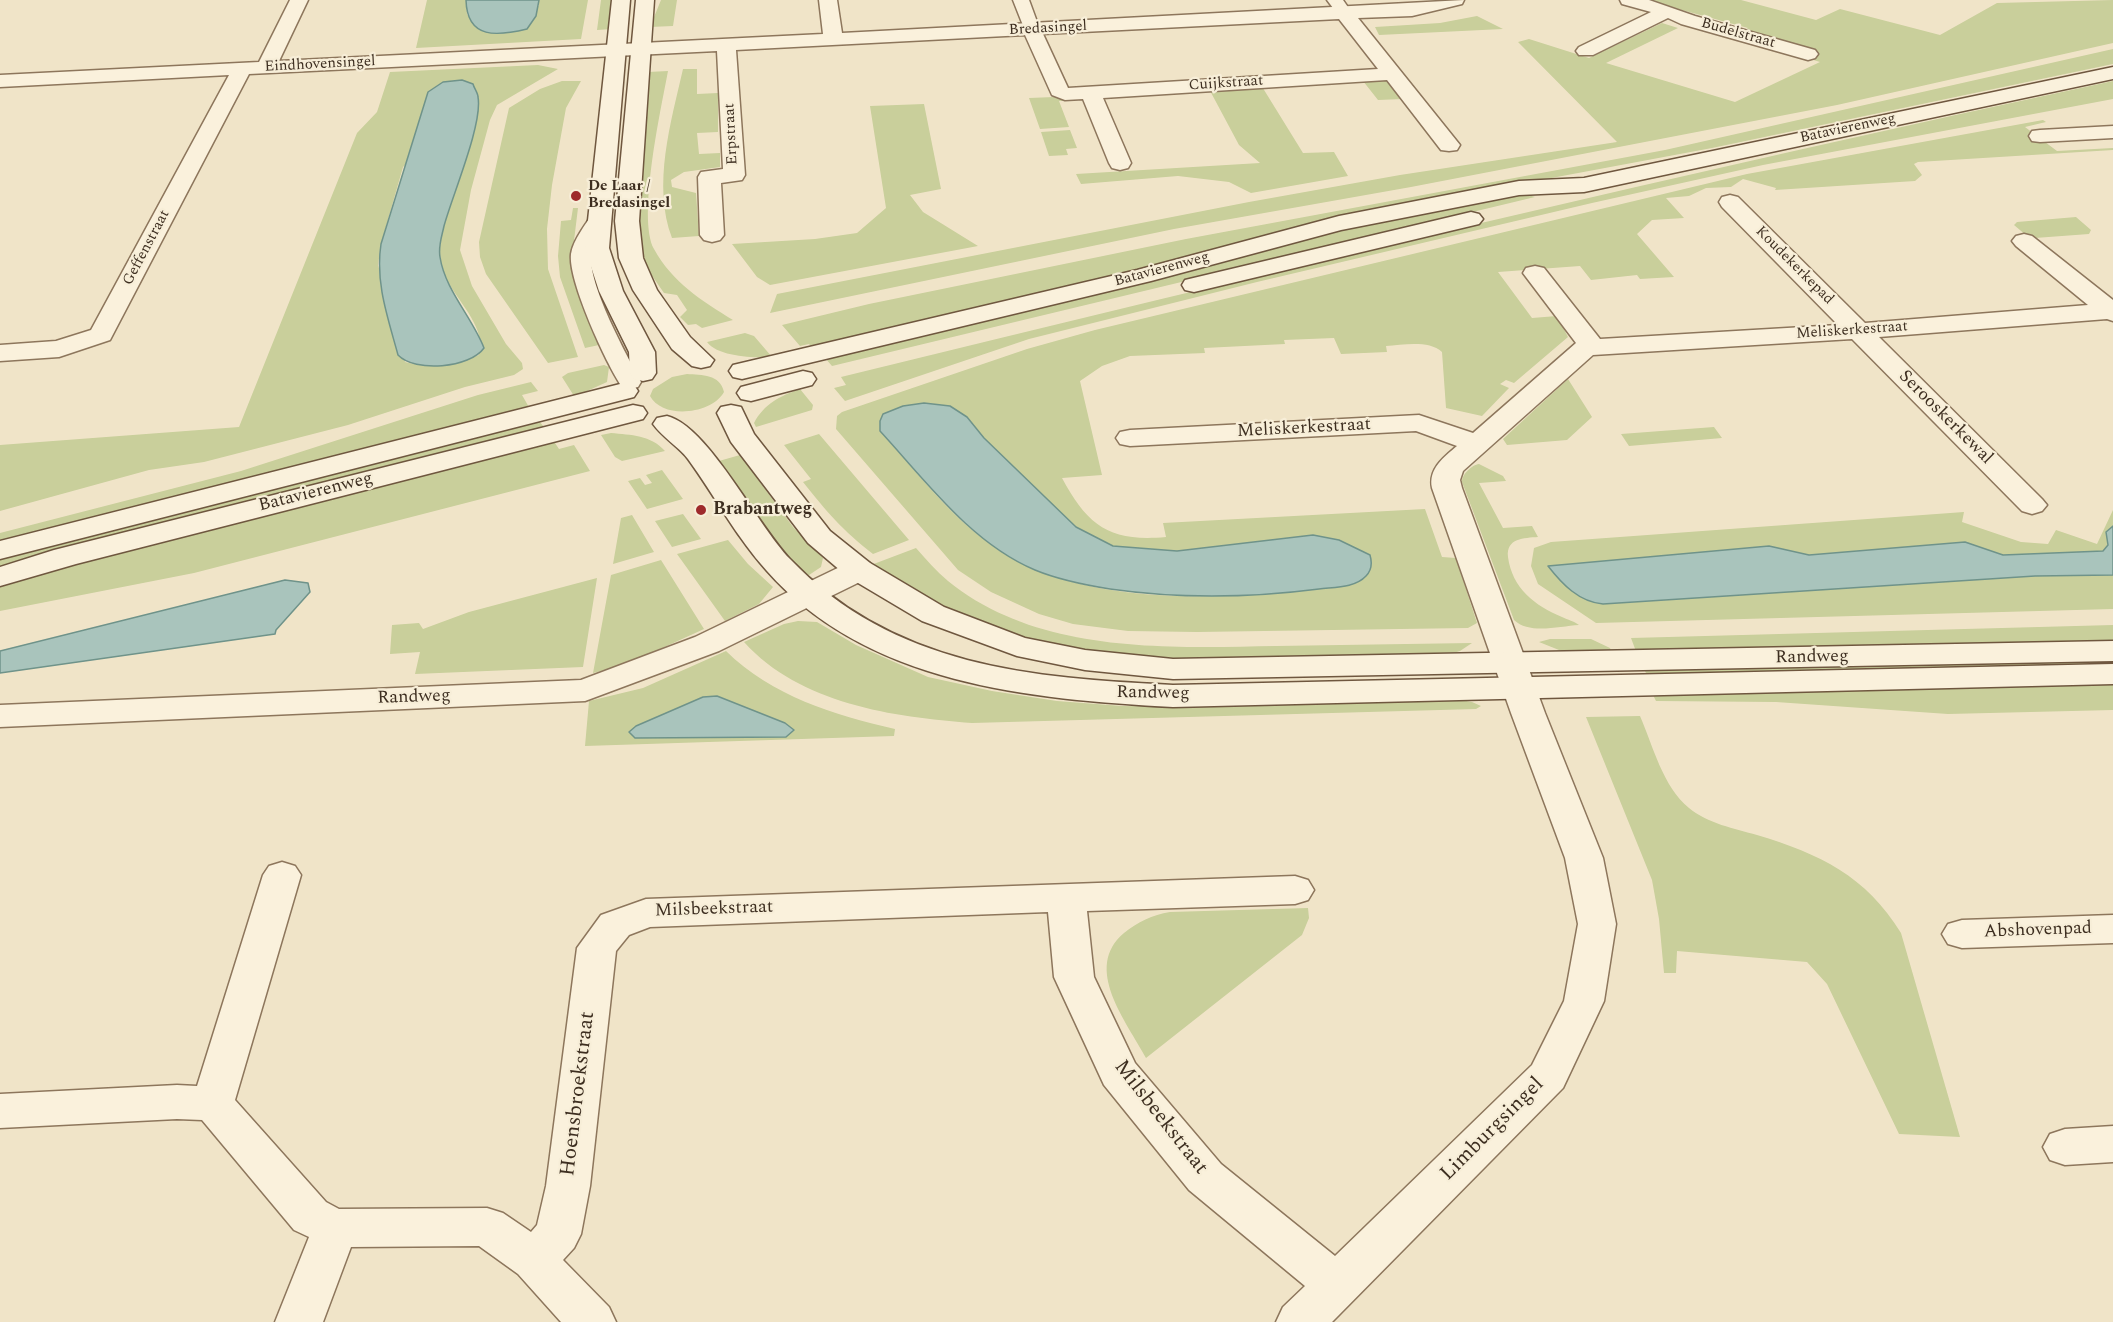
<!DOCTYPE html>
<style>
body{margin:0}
canvas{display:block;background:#f0e4c8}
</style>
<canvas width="2113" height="1322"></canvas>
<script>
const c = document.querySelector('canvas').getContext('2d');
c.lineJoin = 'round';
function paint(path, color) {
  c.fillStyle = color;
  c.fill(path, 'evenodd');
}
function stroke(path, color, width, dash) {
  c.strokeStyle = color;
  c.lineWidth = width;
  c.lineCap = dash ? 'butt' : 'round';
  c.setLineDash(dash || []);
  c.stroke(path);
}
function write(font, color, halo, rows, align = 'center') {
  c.font = font + ' Spectral,serif';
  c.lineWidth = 4.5;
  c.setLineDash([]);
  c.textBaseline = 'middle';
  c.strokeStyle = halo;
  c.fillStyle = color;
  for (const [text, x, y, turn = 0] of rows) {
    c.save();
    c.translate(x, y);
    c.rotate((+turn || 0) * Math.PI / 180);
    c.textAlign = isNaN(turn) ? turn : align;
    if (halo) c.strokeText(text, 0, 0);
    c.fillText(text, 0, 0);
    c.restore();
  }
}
const green = new Path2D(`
 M427 0H466L467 14 474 25 539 6V0H588L581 39 416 48Z
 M601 0H616L612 29 597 30Z
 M661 0H677L673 26 650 27Z
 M1645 0H1741L1816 20 1840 9 1940 35 1997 3 2113 0V43L1837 105 1411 187 1174 229 770 313 777 294 1249 202 1400 175 1617 142 1518 42 1529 39 1589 58 1662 23 1678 28 1606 63 1735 102 1820 62 1807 58 1817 51 1744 31 1748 28Z
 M1477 16 1503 29 1379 35 1375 27 1440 23Z
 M2113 49V64L1712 148 1348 216 814 350 809 344 800 346 782 325 869 304 1186 239 1665 150Z
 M538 65 558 69 497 105 490 120 471 190 460 250 472 286 506 344 522 363 523 369 514 375 465 387 348 425 204 462 149 470 0 511V445L239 427 357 133 377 112 390 72ZM478 97C476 121 471 146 463 169 453 196 439 225 440 254 441 285 469 305 478 332 480 339 479 348 479 355 454 364 431 369 405 362L378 265 381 244 403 167Z
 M683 69H697V94L718 93V132L697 133 699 154 720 153V167L684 172 671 180 672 187 696 193 699 236 672 238C652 185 671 122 683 69Z
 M668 71C661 109 637 217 654 249 672 282 702 301 733 320L702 328 696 324 688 325 680 317 687 310 677 295 664 293 648 270 643 255 638 218 648 72Z
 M1388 79 1403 99 1378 100 1363 81Z
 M562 81H581L566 108 552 185 547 229 548 269 578 357 548 363 486 274 480 257 479 242 509 108 540 89Z
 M2113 81V99L1763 165 1592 203 1257 282 1029 339 845 401 834 388 846 385 841 377C1264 273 1687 172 2113 81Z
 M1261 85 1303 153 1334 152 1348 176 1251 193 1229 182 1178 176 1081 184 1076 174 1260 163 1239 145 1208 87Z
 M1054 97 1079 100 1059 101 1069 127 1040 129 1029 98Z
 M924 104 941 189 910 195 923 212 978 246 770 285 757 277 732 244 815 239 857 233 886 208 870 106Z
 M2043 120 2046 122 2025 127 2057 151 2113 148V150L1918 162 1914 164 1922 175 1915 181 1775 190 1776 188 1743 179 1731 187 1706 188 1689 196 1666 198 1684 218 1652 220 1637 234 1674 277 1640 279 1637 275 1591 280 1580 266 1498 272 1532 318 1557 316 1568 337 1514 383 1506 380 1500 384 1509 388 1482 416 1446 408 1442 352C1429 340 1403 345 1386 346L1387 352 1341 354 1334 338 1284 340 1285 344 1204 348 1205 353 1130 356 1102 366 1080 381 1102 475 1062 478C1088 526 1109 542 1166 537L1163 523 1425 509 1442 557 1456 558 1477 623 1468 628 1197 632 1128 631 1073 624 1039 614 991 592 958 570 836 429 837 416 842 412 1027 349 1095 330 1747 174ZM967 417 984 438 1076 527 1113 546 1177 551 1313 535 1352 585C1253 597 1131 608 1036 570 1017 562 998 549 981 537 947 512 910 464 880 431Z
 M1070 130 1077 148 1066 149 1068 155 1049 156 1041 132Z
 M1525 194 1535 197 832 366 825 358 1354 226Z
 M573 208H578L572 257V271L599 345 585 348 560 277 558 256 561 221 571 220Z
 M2076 217 2091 230 2089 234 2035 238 2027 236 2014 225 2017 222Z
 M745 333 754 336 772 357C755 358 718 357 707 342Z
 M604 365 609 367 607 382 576 396H574L562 377 568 373Z
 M687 374C702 375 720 374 724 392 712 414 663 420 650 396L653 389 672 377Z
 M1568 379 1592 417 1567 440 1507 445 1503 439Z
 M531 382 538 391 522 395 530 409 0 543V533L241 471 478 395Z
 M800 389 813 405 812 410 756 427 754 423C764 404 780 396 800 389Z
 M539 421 544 427 158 524 0 569V559Z
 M1714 427 1722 438 1629 446 1621 434Z
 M611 433C631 435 651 435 665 451L622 461 615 457 601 435Z
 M819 434 909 540 873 554C842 530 827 512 803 482L811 479 784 445Z
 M553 440 559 449 574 445 590 471 194 573 0 611V587L113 554Z
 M740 455 793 527 823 558 821 567 806 577 787 560 719 461Z
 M1479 464 1503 476 1506 481 1479 483 1503 528 1532 526 1538 537C1524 538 1506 538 1508 557 1512 588 1535 606 1562 617 1568 620 1574 621 1579 625 1559 626 1530 635 1514 620L1462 482C1462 474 1472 465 1479 464Z
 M662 470 683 499 647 509 628 481 640 478 645 485 652 483 646 475Z
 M2113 510V526L2106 532 2109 545 2103 551 2003 555 1965 542 1809 555 1769 546 1603 604 2035 576 2113 575V609L1596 623 1538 584 1531 566 1534 548 1551 542 1964 512 1962 522 2021 542 2048 544 2056 530 2097 544Z
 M683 514 701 539 672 547 655 521Z
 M632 515 654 552 613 564 621 518Z
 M728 540 748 564 773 587 759 604 725 621 677 554Z
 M916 548C926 559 936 571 948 581 1038 654 1166 648 1276 646 1341 645 1406 644 1472 643L1460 651 1440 657 1172 661 1105 655 1038 642 944 606 871 565Z
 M661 560 704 629 625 665 593 673 611 575Z
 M597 578 583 667 415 674 420 652 390 654 392 625 419 623 423 629 469 612Z
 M798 621 817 622 856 645 928 677 992 691 1057 701 1122 706 1191 707 1455 699 1472 702 1481 706 1476 709 972 723C893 717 800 704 744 642L784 624Z
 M2113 625V642L1637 654 1631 638Z
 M1550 639H1591L1610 648 1612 653 1564 652 1539 642Z
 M726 651C772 696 834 715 895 729L894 736 585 746 589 701 643 688Z
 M2113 658V665L1648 677 1644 669Z
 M2113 682V710L1948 714 1776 702 1656 701 1652 693Z
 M1640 716C1653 746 1663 787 1689 808 1707 823 1735 829 1757 835 1820 854 1866 876 1901 933L1960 1137 1899 1134 1827 984 1807 962 1677 951 1676 973H1664L1659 919 1652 880 1586 717Z
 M1308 908 1309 918 1302 935 1146 1058C1127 1022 1082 968 1124 933 1138 922 1152 915 1170 912Z`);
const water = new Path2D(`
 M466 0H539L536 16 527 29C498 36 467 40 466 0Z
 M462 80 473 84C474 88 478 93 478 97 483 124 452 196 444 226 442 236 438 246 440 257 445 290 472 317 484 348 470 368 415 373 398 355 388 318 375 283 381 244L428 92 443 82Z
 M924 403 950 406 967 417 984 438 1076 527 1113 546 1177 551 1313 535 1339 540 1370 555C1372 562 1372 570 1366 576 1355 588 1334 587 1319 589 1249 598 1180 599 1110 589 1085 585 1059 580 1035 570 971 543 926 481 880 431V421L883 414 903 406Z
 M2113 526V575L2035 576 1603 604C1579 602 1562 584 1548 566L1769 546 1809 555 1965 542 2003 555 2103 551 2108 545 2106 532Z
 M285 580 308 583 310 592 276 630 275 634 0 673V651Z
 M717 696 785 723 794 730 786 737 635 738 629 732 636 726 703 697Z`);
const lane = new Path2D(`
 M1013 0H1029L1040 30 1038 33H1026Z
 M1327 0H1343L1352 13 1349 16H1339Z
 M600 211 607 213 609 217C603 228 592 241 591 254 588 285 626 354 641 382L638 387 630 389 622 387C606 363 568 281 571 254 573 240 586 224 593 213Z`);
const street = new Path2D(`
 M290 0H308L279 61 823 34 819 0H837L842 33 1464 0 1462 4 1412 16 1358 18 1460 145 1457 150 1449 151 1441 150 1387 80 1103 98 1131 163 1128 168 1120 170 1112 168 1109 163 1083 99 1065 100 1052 95 1025 35 736 50 745 175 742 180 721 183 724 235 720 240 712 242 704 240 700 235 698 177 701 172 723 169 717 51 249 74 110 340 59 357 0 361V345L56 341 91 330 229 75 0 87V75L259 62ZM1339 19 1378 69 1068 88 1043 34Z
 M1620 0H1649L1695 16 1815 50 1818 54 1815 58 1808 60 1681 24 1668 18 1593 55H1579L1576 51 1579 47 1651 12 1622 4Z
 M2113 126V138L2040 142 2032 141 2029 136 2032 131 2040 130Z
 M1730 195 1738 197 1865 323 2088 305 2016 246 2012 241 2016 236 2024 234 2032 236 2113 300V321L2107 319 1879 337 2042 499 2047 505 2042 511 2032 514 2022 511 1852 339 1593 355 1463 471 1460 480 1462 488 1545 713 1603 858 1616 924 1604 1001 1563 1088 1332 1322H1276L1283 1307 1305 1286 1189 1190 1104 1085 1054 977 1048 912 650 927 629 935 616 951 590 1186 581 1234 574 1248 563 1260 609 1307 616 1322H561L518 1274 479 1246 351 1247 323 1322H275L309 1237 294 1230 202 1120 177 1119 0 1128V1094L177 1085 197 1086 263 875 269 866 282 862 295 866 301 875 235 1100 326 1202 339 1209 487 1208 503 1213 531 1232 537 1225 546 1186 577 948 601 915 646 899 1295 876 1308 880 1314 890 1308 900 1295 904 1087 911 1094 977 1135 1063 1221 1164 1335 1256 1532 1065 1564 1001 1578 924 1565 858 1511 713 1432 488C1428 469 1444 457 1457 446L1416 431 1130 446 1120 444 1116 438 1120 432 1130 430 1419 415 1473 433 1576 343 1523 273 1526 268 1535 266 1544 268 1600 339 1838 325 1722 207 1719 202 1722 197Z
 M859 561 870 563 874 570 870 577 719 651 585 701 0 727V705L581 680 695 637 848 563Z
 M2113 915V943L1962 948 1948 944 1942 934 1948 924 1962 920Z
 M2113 1126V1162L2065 1165 2050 1160 2043 1147 2050 1134 2065 1129Z`);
const secondary = new Path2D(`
 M612 0H630L609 248 623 291 655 352 656 373 652 379 643 381 634 379 630 373 629 352 599 291 585 248Z
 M636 0H654L639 221 643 258 657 290 690 337 714 360 710 366 701 368 692 366 672 349 633 290 619 258 615 221Z
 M2113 67V79L1584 192 1519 195 1341 230 1151 281 742 379 733 377 729 371 733 365 1137 270 1339 216 1519 181 1584 178Z
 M1471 212 1479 214 1483 219 1479 224 1194 292 1185 290 1182 285 1185 280Z
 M803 371 812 373 816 379 812 385 751 401 741 399 737 393 741 387Z
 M624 383 634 385 638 391 634 397 0 559V541Z
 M633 405 643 407 647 413 643 419 76 564 0 586V567L54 550Z
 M731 405 741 407 754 434 830 531 870 563 944 607 1025 638 1085 650 1173 659 2113 641V661L1173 679 1085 670 1017 656 922 621 848 577 808 543 731 442 717 413 721 407Z
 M667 416C708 426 757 525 790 559 893 667 1032 678 1173 685L2113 664V684L1173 707C1030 699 868 685 767 571 736 537 715 496 688 459 678 446 663 438 653 424L657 418Z`);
const markers = [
 [576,196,6,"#9e2a2b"],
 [701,510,6,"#9e2a2b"]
];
const farStreetnames = [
 ["Bredasingel",1048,29,-3],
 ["Budelstraat",1738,34,16],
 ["Eindhovensingel",320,65,-3],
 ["Cuijkstraat",1226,84,-4],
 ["Batavierenweg",1848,129,-12],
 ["Erpstraat",732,134,-93],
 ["Geffenstraat",147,248,-62],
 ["Koudekerkepad",1794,266,45],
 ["Batavierenweg",1162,270,-15],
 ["Meliskerkestraat",1852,331,-4]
];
const farPoinames = [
 ["De Laar /",588,187],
 ["Bredasingel",588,204]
];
const streetNames = [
 ["Serooskerkewal",1945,418,45],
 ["Meliskerkestraat",1304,429,-3],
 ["Batavierenweg",316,493,-14],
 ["Randweg",1812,658,-1],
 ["Randweg",1153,694,1],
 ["Randweg",414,698,-2],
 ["Milsbeekstraat",714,910,-2],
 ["Abshovenpad",2038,931,-2]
];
const poiNames = [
 ["Brabantweg",713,510]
];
const nearStreetnames = [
 ["Hoensbroekstraat",579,1094,-83],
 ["Milsbeekstraat",1160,1118,52],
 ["Limburgsingel",1493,1130,-45]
];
paint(green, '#c9cf9b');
paint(water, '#a9c4bc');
stroke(water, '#6f938a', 1.5);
stroke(lane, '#8d765c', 3);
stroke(street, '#8d765c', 3);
stroke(secondary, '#6f573f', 3);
paint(lane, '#faf1dc');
paint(street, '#faf1dc');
paint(secondary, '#faf1dc');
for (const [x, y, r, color] of markers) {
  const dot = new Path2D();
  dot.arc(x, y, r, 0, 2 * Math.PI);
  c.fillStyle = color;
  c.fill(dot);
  stroke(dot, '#f7eed8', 2);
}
write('15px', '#3d2e20', '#f7eed8', farStreetnames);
write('bold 15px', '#3d2e20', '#f7eed8', farPoinames, 'left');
write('18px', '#3d2e20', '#f7eed8', streetNames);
write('bold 18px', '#3d2e20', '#f7eed8', poiNames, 'left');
write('21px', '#3d2e20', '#f7eed8', nearStreetnames);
</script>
